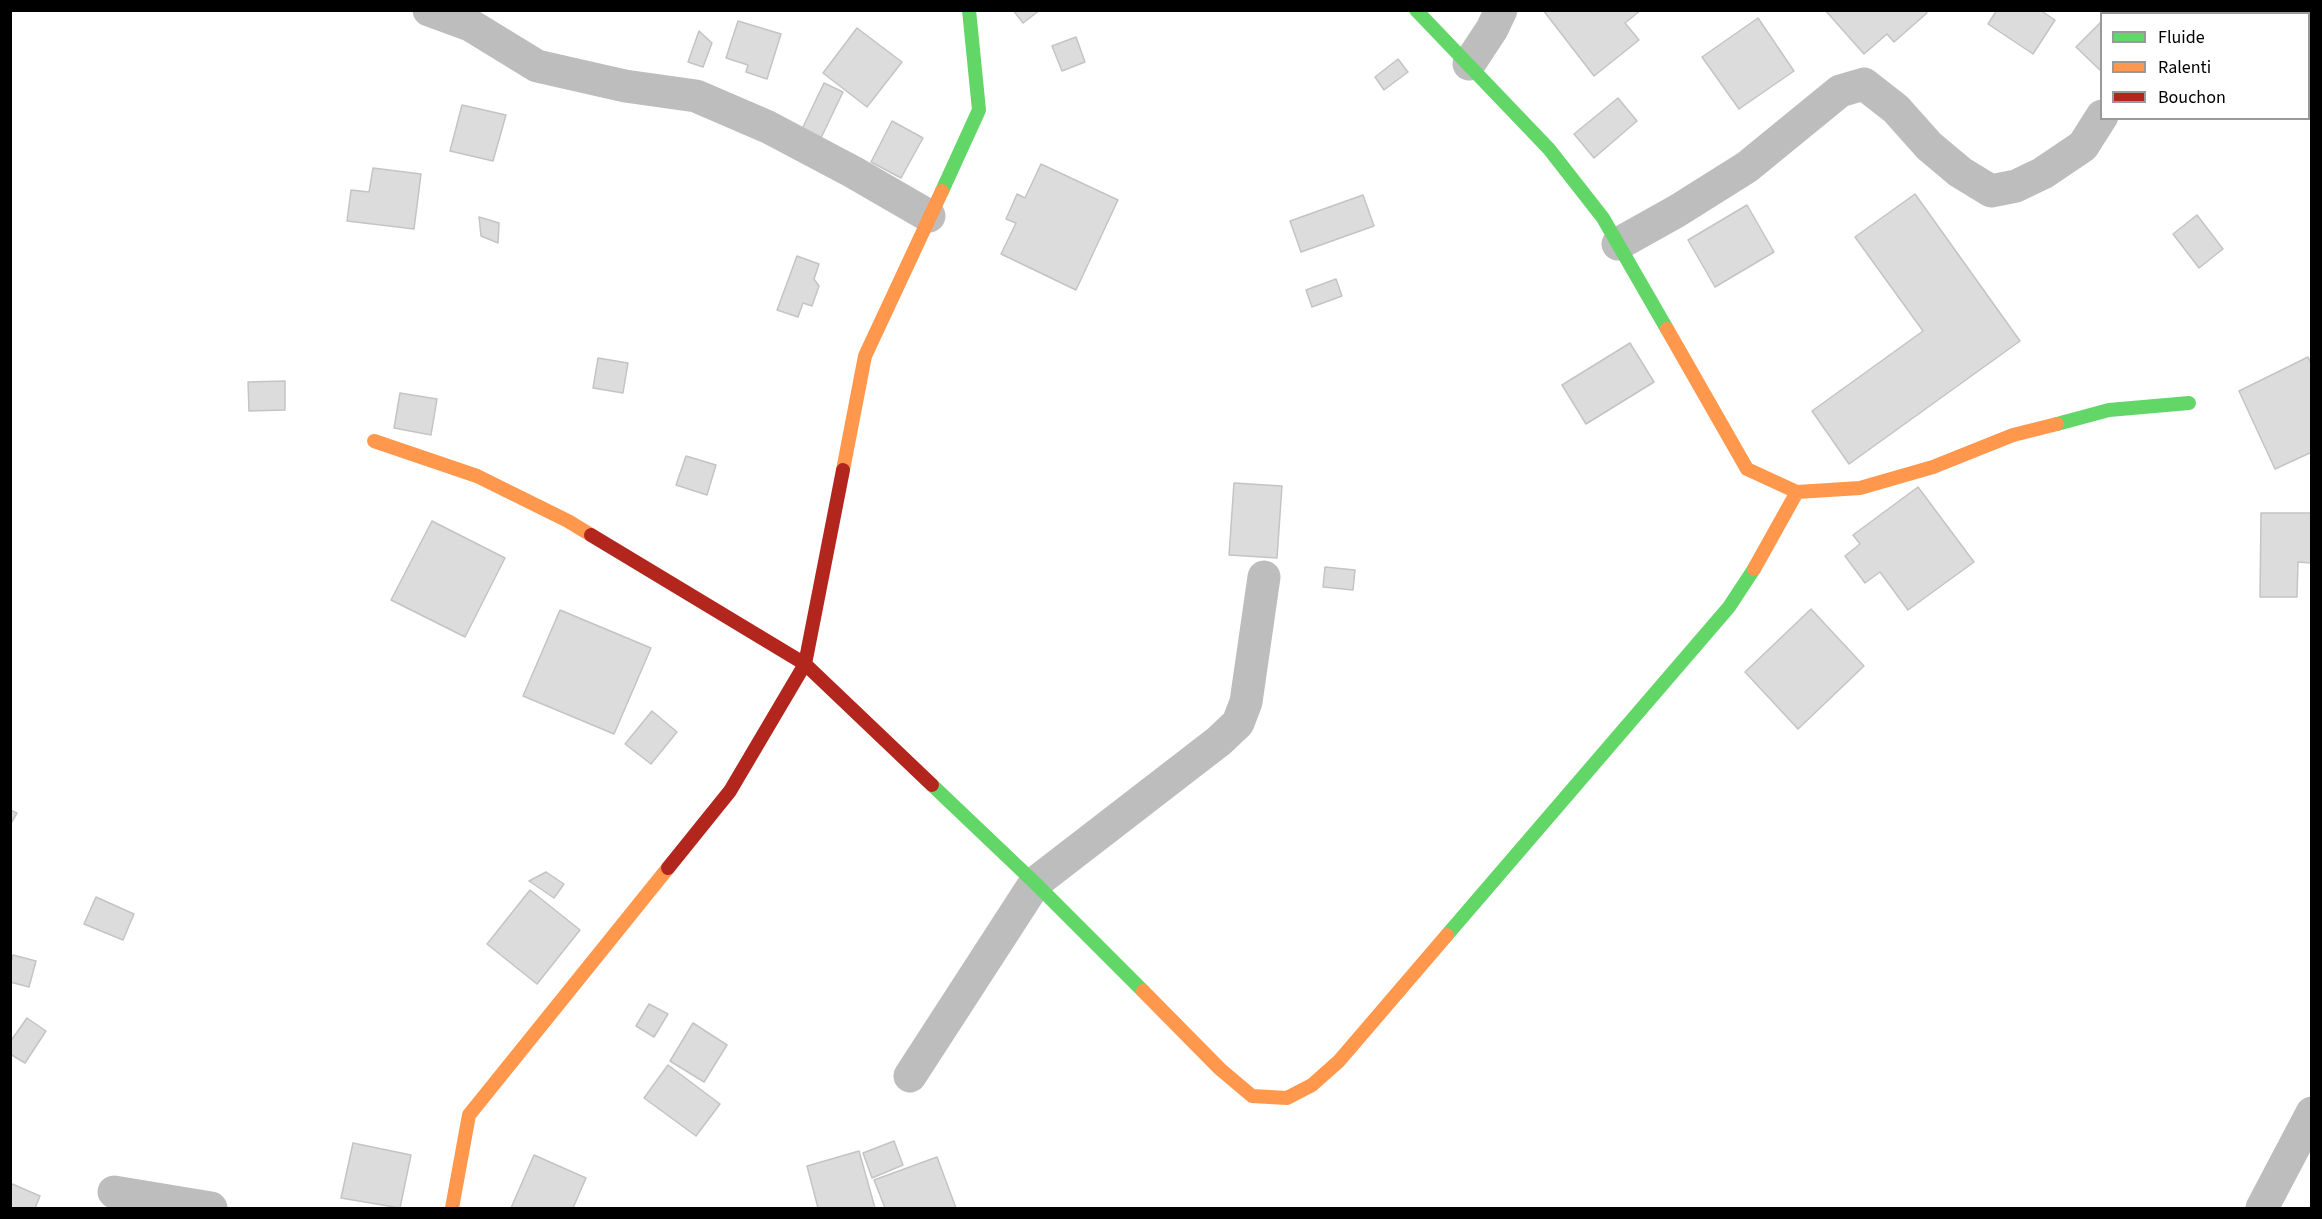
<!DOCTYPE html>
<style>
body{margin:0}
#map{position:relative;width:2322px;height:1219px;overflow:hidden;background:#fff;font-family:"Source Sans 3",sans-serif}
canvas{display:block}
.frame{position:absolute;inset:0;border:12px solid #000;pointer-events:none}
.legend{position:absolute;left:2100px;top:12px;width:210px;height:108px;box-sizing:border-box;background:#fff;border:2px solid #999;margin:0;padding:8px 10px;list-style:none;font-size:18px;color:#000}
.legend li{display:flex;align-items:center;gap:12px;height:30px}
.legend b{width:30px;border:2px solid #999}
</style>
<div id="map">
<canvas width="2322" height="1219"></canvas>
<div class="frame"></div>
<ul class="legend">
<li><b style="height:8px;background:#63d668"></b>Fluide</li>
<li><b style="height:8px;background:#ff974d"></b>Ralenti</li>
<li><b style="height:8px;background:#b3261e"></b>Bouchon</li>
</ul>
</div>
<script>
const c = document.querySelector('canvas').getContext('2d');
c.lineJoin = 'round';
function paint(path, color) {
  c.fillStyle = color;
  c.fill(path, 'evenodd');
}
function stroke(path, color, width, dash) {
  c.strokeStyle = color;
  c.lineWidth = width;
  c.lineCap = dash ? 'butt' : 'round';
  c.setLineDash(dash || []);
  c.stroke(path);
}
const building = new Path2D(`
 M1013 10H1040L1023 23Z
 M1543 10H1641L1625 23 1639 40 1594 76Z
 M1825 10H1925L1927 13 1894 42 1887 34 1864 54Z
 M1997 10H2040L2055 20 2033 54 1988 24Z
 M2111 10H2167L2164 14H2108Z
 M1758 18 1794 71 1739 109 1702 57Z
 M738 21 781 34 767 79 746 72 748 65 726 58Z
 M2102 21V72L2076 47Z
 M857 28 902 62 867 107 823 73Z
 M699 31 712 43 703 67 688 62Z
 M1076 37 1085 62 1062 71 1052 46Z
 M1398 59 1408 72 1384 90 1375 77Z
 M824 83 843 92 821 138 802 129Z
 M1618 98 1637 121 1594 158 1574 134Z
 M462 105 506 115 493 161 450 151Z
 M892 121 923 138 901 178 871 162Z
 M1041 164 1118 200 1076 290 1001 254 1016 223 1006 219 1017 194 1025 198Z
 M373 168 421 174 414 229 347 221 351 190 369 192Z
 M1915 194 2020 341 1849 464 1812 411 1923 331 1855 237Z
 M1363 195 1374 226 1301 252 1290 221Z
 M1747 205 1774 252 1715 287 1688 240Z
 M2197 215 2223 249 2199 268 2173 234Z
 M479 217 499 223 498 243 481 236Z
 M797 256 819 264 814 279 819 286 812 306 803 303 798 317 777 310Z
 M1336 279 1342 296 1312 307 1306 290Z
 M1630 343 1654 382 1586 424 1562 385Z
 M2308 357 2312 365V452L2275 469 2239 391Z
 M598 358 628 363 623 393 593 388Z
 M285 381V410L249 411 248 382Z
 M400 393 437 399 431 435 394 428Z
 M686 456 716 465 707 495 676 485Z
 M1234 483 1282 486 1277 558 1229 555Z
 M1918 487 1974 562 1908 610 1880 572 1865 583 1845 556 1860 544 1853 535Z
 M2261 513H2312V563L2298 562 2297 597H2260Z
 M432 521 505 558 465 637 391 600Z
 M1325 567 1355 570 1353 590 1323 587Z
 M1811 609 1864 666 1798 729 1745 672Z
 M560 610 651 648 614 734 523 696Z
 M652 711 677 732 651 764 625 744Z
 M10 810 17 813 10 825Z
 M546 872 564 884 554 898 529 881Z
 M530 890 580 930 537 984 487 944Z
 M96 897 134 914 123 940 84 924Z
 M13 955 36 961 29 987 10 982V966Z
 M649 1004 668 1014 654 1037 636 1026Z
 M27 1018 46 1031 25 1063 10 1054V1042Z
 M693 1023 727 1045 704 1082 670 1061Z
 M668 1065 720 1104 696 1136 644 1098Z
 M894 1141 903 1165 872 1178 863 1153Z
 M353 1143 411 1155 400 1208 341 1198Z
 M859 1151 875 1208H818L807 1166Z
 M534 1155 586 1178 573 1208H511Z
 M937 1157 956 1208H885L874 1180Z
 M10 1183 40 1196 35 1208H10Z`);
const street = new Path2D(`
 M429 10 470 25 537 66 625 86 696 96 768 127 853 172 929 216
 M2255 14 2256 10
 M1469 64 1492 29 1501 10
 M1618 244 1677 211 1747 167 1840 91 1864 84 1896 109 1929 146 1960 172 1991 191 2016 186 2043 173 2083 146 2102 116
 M910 1076 1035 883 1219 741 1238 723 1246 702 1264 577
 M114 1192 211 1208
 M2262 1208 2312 1113`);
const fast = new Path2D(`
 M1416 10 1549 149 1603 218 1667 329
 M942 191 979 110 969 10
 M2057 424 2109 410 2189 403
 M932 785 1035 883 1143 991
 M1447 935 1729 607 1754 569`);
const slow = new Path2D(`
 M1667 329 1747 469 1797 492 1860 488 1933 467 2013 435 2057 424
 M374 441 477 476 568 521 591 535
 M843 470 865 356 942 191
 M1754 569 1797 492
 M1143 991 1220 1069 1252 1096 1287 1098 1312 1085 1339 1061 1447 935
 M452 1208 469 1115 668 868`);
const jam = new Path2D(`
 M591 535 805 664 932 785
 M668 868 730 791 805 664 843 470`);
paint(building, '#dcdcdc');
stroke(building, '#c4c4c4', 1.5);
stroke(street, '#bdbdbd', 33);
stroke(fast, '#63d668', 14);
stroke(slow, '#ff974d', 14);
stroke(jam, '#b3261e', 14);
</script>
